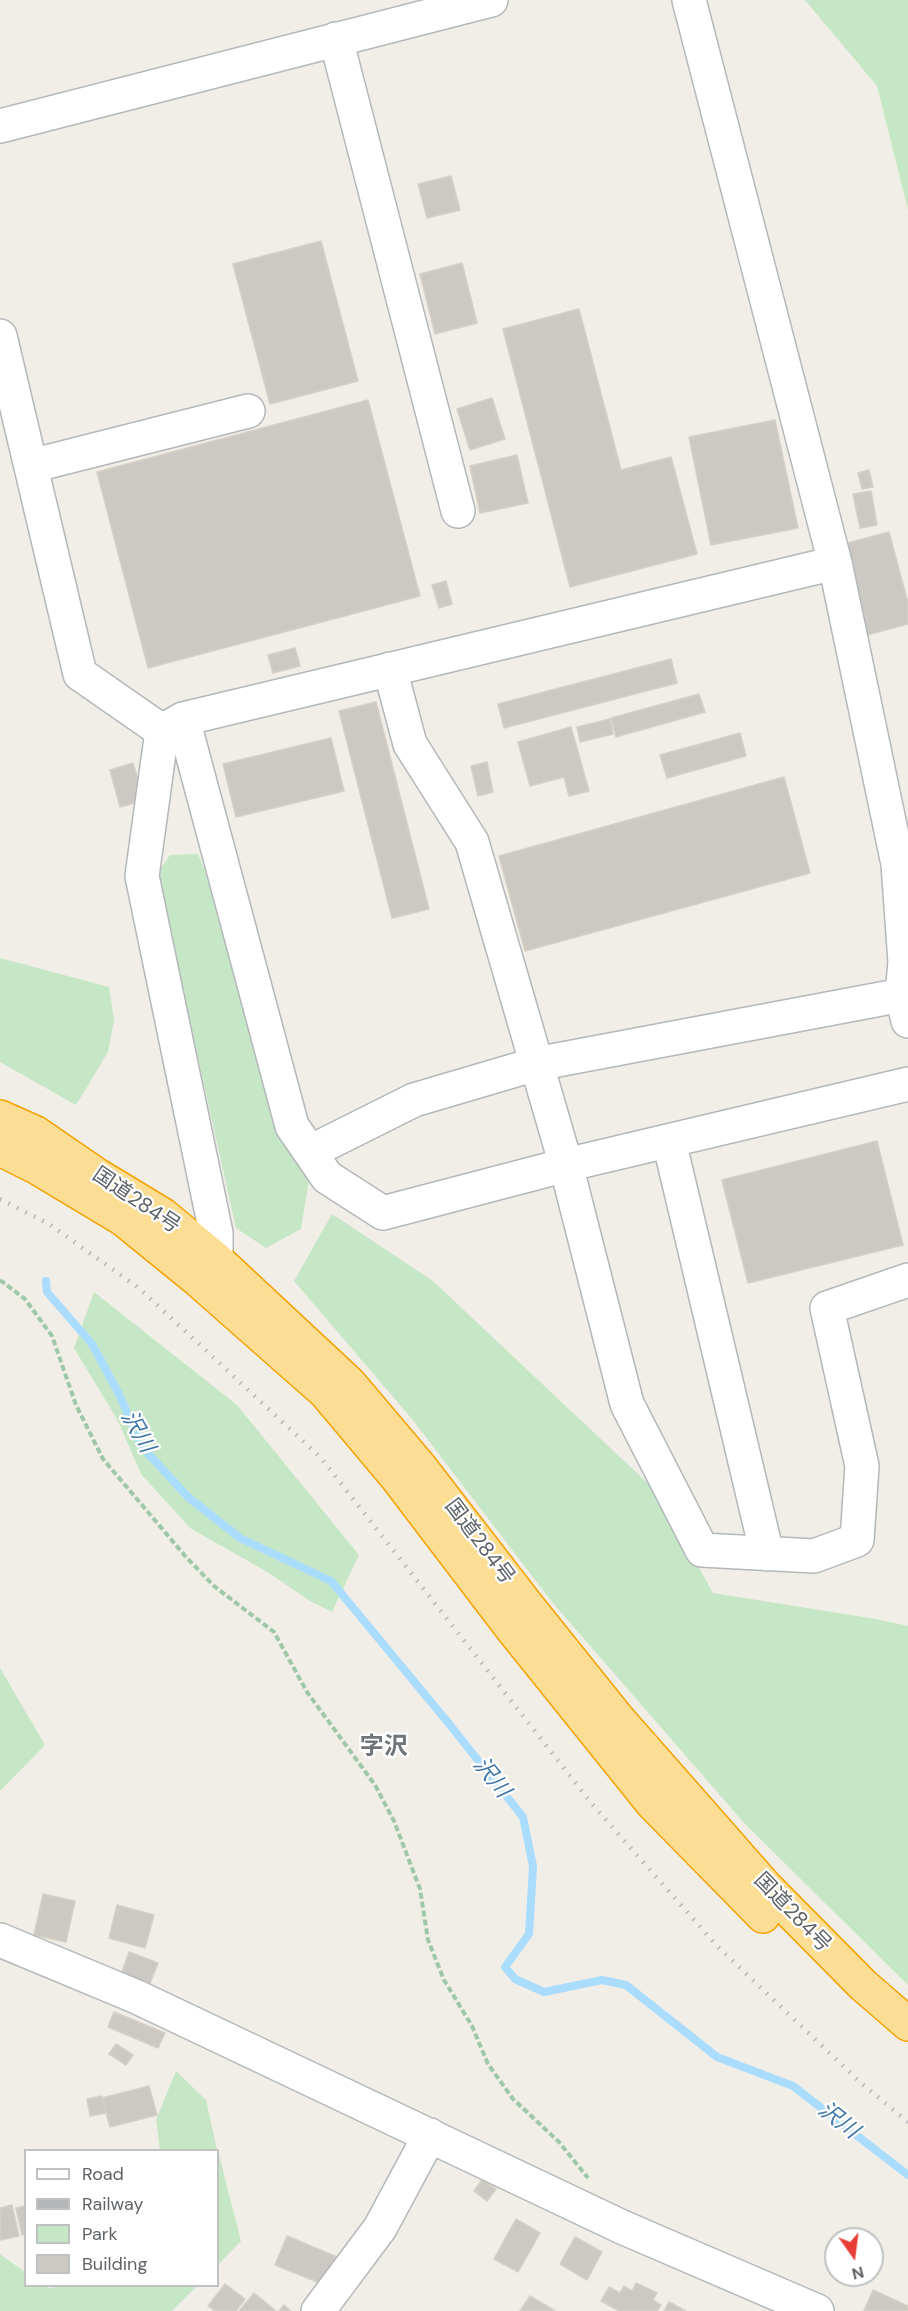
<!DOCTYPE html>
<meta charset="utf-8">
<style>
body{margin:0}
#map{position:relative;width:908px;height:2311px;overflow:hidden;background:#f0eee7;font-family:"DM Sans",sans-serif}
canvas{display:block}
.legend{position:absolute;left:24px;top:2149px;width:195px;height:138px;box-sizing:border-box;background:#fff;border:2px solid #bfc1c2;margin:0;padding:8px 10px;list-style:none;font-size:18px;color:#5f6367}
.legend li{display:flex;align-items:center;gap:12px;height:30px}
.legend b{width:30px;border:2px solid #bfc1c2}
.north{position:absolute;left:824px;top:2227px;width:60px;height:60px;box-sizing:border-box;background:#fff;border:2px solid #bfc1c2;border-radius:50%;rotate:166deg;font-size:16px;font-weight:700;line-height:24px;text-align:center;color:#5f6367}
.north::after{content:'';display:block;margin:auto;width:21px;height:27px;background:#e73f37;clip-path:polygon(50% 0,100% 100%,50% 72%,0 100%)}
</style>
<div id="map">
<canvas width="908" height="2311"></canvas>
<ul class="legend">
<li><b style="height:8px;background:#fff"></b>Road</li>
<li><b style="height:8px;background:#b5b6b7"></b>Railway</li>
<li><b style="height:16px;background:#c6e7c5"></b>Park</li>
<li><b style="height:16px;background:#ccc9c4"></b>Building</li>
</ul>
<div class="north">N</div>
</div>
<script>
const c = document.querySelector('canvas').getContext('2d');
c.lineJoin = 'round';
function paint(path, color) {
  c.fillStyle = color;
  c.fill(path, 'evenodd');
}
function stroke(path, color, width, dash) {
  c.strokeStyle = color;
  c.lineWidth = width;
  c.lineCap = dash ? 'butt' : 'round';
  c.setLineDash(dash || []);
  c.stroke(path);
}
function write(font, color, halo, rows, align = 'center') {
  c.font = font + ' "DM Sans","Noto Sans JP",sans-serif';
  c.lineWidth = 4.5;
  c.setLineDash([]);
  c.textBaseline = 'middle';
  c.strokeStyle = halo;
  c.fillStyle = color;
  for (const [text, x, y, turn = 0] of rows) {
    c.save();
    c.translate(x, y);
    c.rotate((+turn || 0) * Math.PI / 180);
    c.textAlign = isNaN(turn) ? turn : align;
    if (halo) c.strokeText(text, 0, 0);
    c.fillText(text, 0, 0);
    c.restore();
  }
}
const green = new Path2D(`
 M805 0H908V210L877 86Z
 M198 854 214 894 242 987 281 1141 310 1174 301 1229 266 1248 236 1228 157 874 170 855Z
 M0 958 109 987 114 1020 108 1052 76 1105 0 1062Z
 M332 1214 433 1281 656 1491 713 1593 876 1619 908 1626V1985L745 1824 552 1602 412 1419 294 1281Z
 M94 1292 237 1405 359 1555 332 1612 310 1601 269 1573 190 1528 141 1474 118 1421 74 1348Z
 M0 1668 45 1745 0 1791Z
 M176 2071 206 2100 217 2150H160L156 2120Z
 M218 2151 241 2241 218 2265Z
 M0 2254 25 2272 26 2286H45L49 2288 65 2286H197L172 2311H0Z`);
const stream = new Path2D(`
 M46 1281 47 1292 92 1344 119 1394 142 1447 188 1497 240 1538 331 1581 450 1725 523 1817 533 1866 529 1934 505 1967 515 1979 544 1992 602 1980 626 1985 717 2057 793 2086 908 2175`);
const building = new Path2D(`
 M451 176 460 210 427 218 418 184Z
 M321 241 358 381 270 404 233 264Z
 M462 263 477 323 435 334 420 274Z
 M579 309 621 470 671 457 697 554 570 587 503 329Z
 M492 398 505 439 470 450 457 409Z
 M368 400 420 596 148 668 97 472Z
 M775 420 798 528 711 545 689 437Z
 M517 455 528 503 480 513 470 466Z
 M869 470 873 487 862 489 858 473Z
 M871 491 877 525 860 528 853 494Z
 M889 532 908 603V624L860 637 836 546Z
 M446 581 452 604 439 608 432 585Z
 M295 648 300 666 273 673 268 655Z
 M671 659 677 683 504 728 498 704Z
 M699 694 705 712 616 737 611 718Z
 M376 702 429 909 392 918 339 711Z
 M610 719 613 734 580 742 577 727Z
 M571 727 589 791 569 796 564 777 530 786 518 742Z
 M740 733 746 756 667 778 660 755Z
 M331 738 344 791 236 817 223 764Z
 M487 762 493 792 478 796 471 766Z
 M133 763 144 800 120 807 110 770Z
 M784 777 810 873 525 951 499 856Z
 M877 1141 903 1245 748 1283 722 1180Z
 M43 1894 75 1901 66 1942 34 1935Z
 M117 1905 154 1915 145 1948 109 1938Z
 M129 1952 158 1963 149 1986 121 1975Z
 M114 2012 165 2033 158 2048 108 2027Z
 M116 2044 133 2055 126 2065 109 2054Z
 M149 2086 157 2115 110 2127 102 2098Z
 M102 2096 106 2113 90 2116 87 2099Z
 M482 2180 496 2189 487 2201 474 2191Z
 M12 2205 19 2236 0 2240V2208Z
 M26 2206V2234L22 2235 16 2208Z
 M516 2219 540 2233 518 2272 494 2259Z
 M287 2236 337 2257 325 2285 275 2265Z
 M575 2237 602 2252 587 2280 560 2264Z
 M636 2283 657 2293 653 2300 661 2305 657 2311H619L601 2301 609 2287 620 2293 624 2286 632 2291Z
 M225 2284 245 2299 236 2311H215L208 2306Z
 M873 2290 908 2306V2311H864Z
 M254 2293 276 2311H239Z
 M530 2296 555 2311H520Z
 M669 2302 686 2311H664Z
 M284 2305 291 2311H279Z`);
const path = new Path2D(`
 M0 1280 25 1299 52 1336 76 1405 103 1459 186 1557 214 1586 274 1632 307 1692 375 1785 394 1821 420 1889 428 1940 444 1980 472 2026 488 2064 513 2099 559 2142 588 2178`);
const minor = new Path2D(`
 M689 0 835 563 898 864 905 962 902 995 908 1021
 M336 39 458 511
 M0 126 491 0
 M0 336 80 674 162 731
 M31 466 248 411
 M390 669 410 744 472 842 566 1165 627 1404 702 1550 814 1556 857 1540 862 1466 827 1308 908 1280
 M183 719 292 1126 327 1177 383 1213 566 1165 908 1084
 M162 731 183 719 835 563
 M162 731 142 876 216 1233V1259L201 1276
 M669 1141 767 1554
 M310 1152 414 1100 536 1064 902 995
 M0 1940 137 1997 622 2227 817 2311
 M318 2311 380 2228 430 2135`);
const highway = new Path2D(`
 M0 1117 36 1133 97 1175 163 1215 216 1259 349 1383 421 1468 526 1604 619 1720 765 1886 863 1985 908 2024
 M0 1149 38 1168 123 1219 198 1280 325 1392 398 1479 513 1630 652 1803 763 1916`);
const rail = new Path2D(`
 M0 1199 49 1224 139 1288 321 1458 592 1804 717 1946 862 2084 908 2122`);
const streetNames = [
 ["国道284号",136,1201,34],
 ["国道284号",479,1542,53],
 ["国道284号",792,1913,46]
];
const waterNames = [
 ["沢川",137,1432,60],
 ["沢川",491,1778,51],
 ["沢川",838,2121,38]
];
const quarterNames = [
 ["字沢",384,1748]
];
paint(green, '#c6e7c5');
stroke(stream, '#aadcfe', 8);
paint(building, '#ccc9c4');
stroke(building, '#d5d0c6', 1.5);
stroke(minor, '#b4b8bb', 36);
stroke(highway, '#f4a204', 36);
stroke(path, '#9ec8a8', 4, [6, 3]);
stroke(minor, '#fff', 33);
stroke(highway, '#fbde93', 33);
stroke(rail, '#b5b6b7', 4.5, [1.5, 8]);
write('21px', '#5f6367', '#fff', streetNames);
write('italic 22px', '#4277a8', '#fff', waterNames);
write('bold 24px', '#707579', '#fff', quarterNames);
</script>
